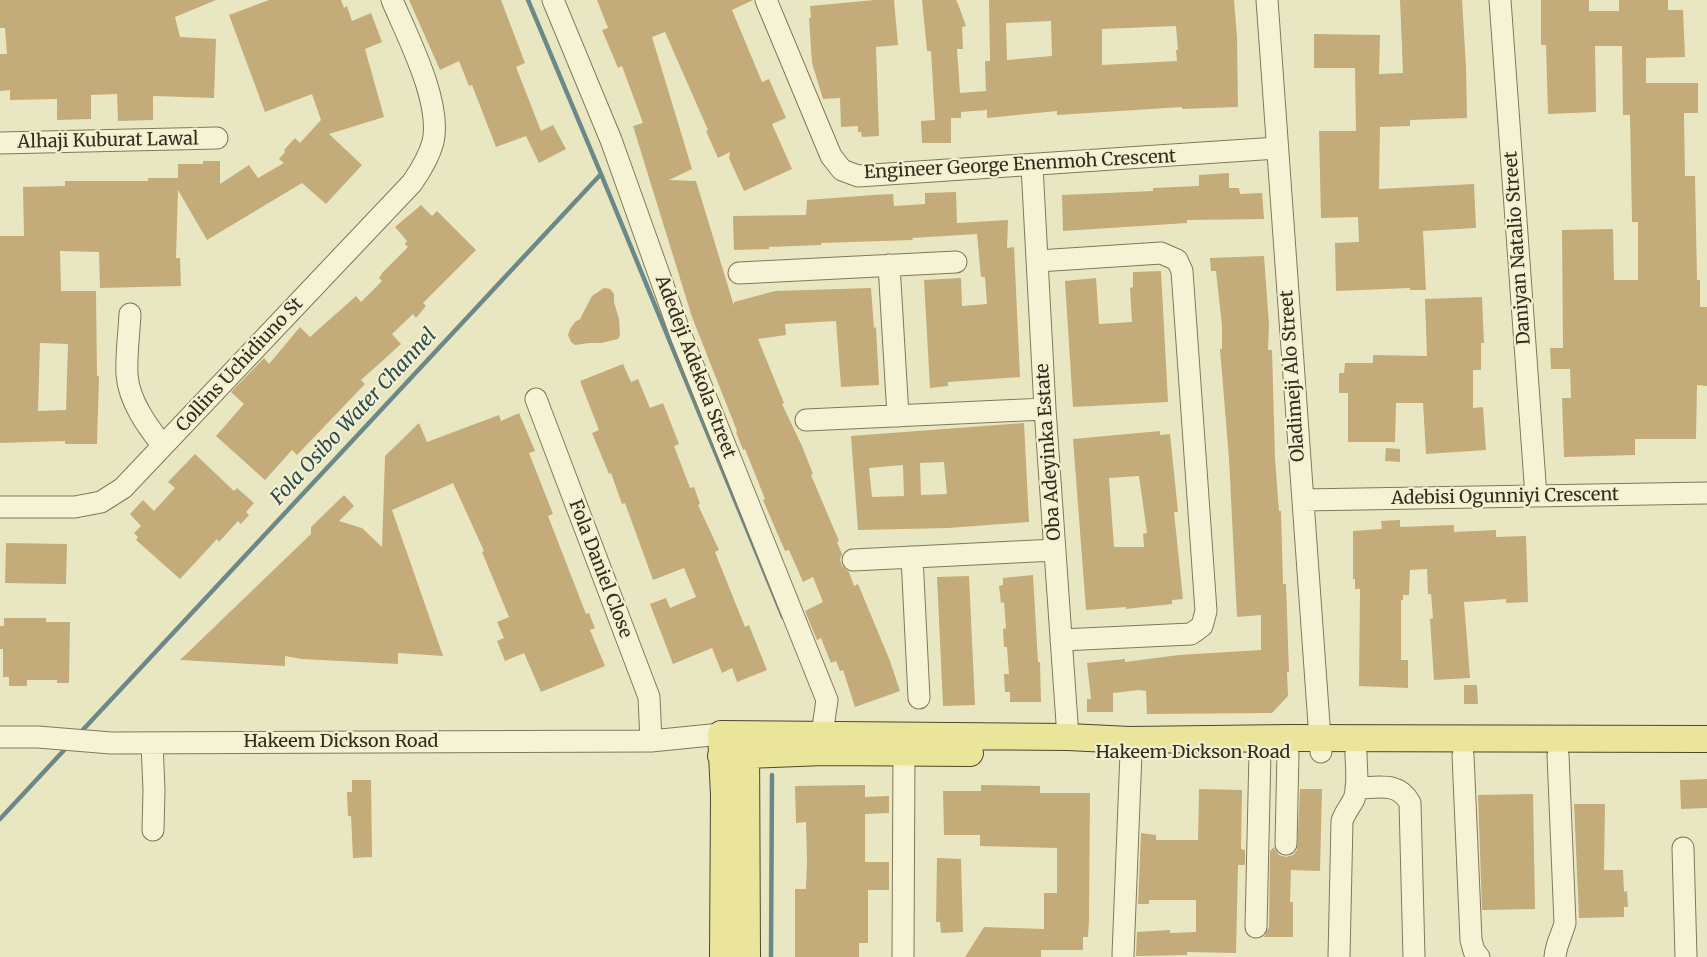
<!DOCTYPE html>
<style>
body{margin:0}
canvas{display:block;background:#e9e7c1}
</style>
<canvas width="1707" height="957"></canvas>
<script>
const c = document.querySelector('canvas').getContext('2d');
c.lineJoin = 'round';
function stroke(path, color, width, dash) {
  c.strokeStyle = color;
  c.lineWidth = width;
  c.lineCap = dash ? 'butt' : 'round';
  c.setLineDash(dash || []);
  c.stroke(path);
}
function paint(path, color) {
  c.fillStyle = color;
  c.fill(path, 'evenodd');
}
function write(font, color, halo, rows, align = 'center') {
  c.font = font + ' Merriweather,serif';
  c.lineWidth = 4.5;
  c.setLineDash([]);
  c.textBaseline = 'middle';
  c.strokeStyle = halo;
  c.fillStyle = color;
  for (const [text, x, y, turn = 0] of rows) {
    c.save();
    c.translate(x, y);
    c.rotate((+turn || 0) * Math.PI / 180);
    c.textAlign = isNaN(turn) ? turn : align;
    if (halo) c.strokeText(text, 0, 0);
    c.fillText(text, 0, 0);
    c.restore();
  }
}
const stream = new Path2D(`
 M601 174 783 617
 M79 734 601 174 528 0
 M0 819 67 747
 M771 957 772 775`);
const building = new Path2D(`
 M0 0H216L175 17 180 37 216 39 214 98 153 96V120L118 121 117 94 91 95V119L57 120V99L10 100V90L0 91V54H7L5 28H0Z
 M269 0H341L344 8 347 6 352 21 371 13 382 42 365 49 384 117 329 134 362 165 326 204 302 183 207 240 178 190 176 258H180L181 286 100 288 99 252 60 251 61 291H96L97 376H99L97 444H65V441L0 443V236H24L23 187 65 186V181H148V178H178V164H203V161H220V184L249 165 258 178 284 163 279 159 285 152 284 150 295 138 300 143 321 120 312 94 265 112 229 15ZM40 343 68 344 66 410 38 411Z
 M409 0H501L525 63 516 67 541 131 553 125 566 149 539 163 526 136 496 147 472 85 469 86 459 61 440 70Z
 M597 0H753L732 10 762 82 769 79 786 118 772 124 792 169 744 191 729 158 730 152 718 158 706 131 708 130 665 32 652 37 692 169 669 180 696 181 734 306V302L775 291 871 288 874 328 876 327 879 385 841 387 836 321 785 324 786 335 758 339 784 403 782 404 802 446 813 474 811 475 839 541 837 542 842 554 840 560 842 566 849 572 854 586 858 584 890 661 900 691 855 707 843 670 840 671 836 661 831 663 821 638 817 640 805 611 823 602 813 577 803 582 789 550 785 551 763 500 765 499 745 449 743 450 736 432 737 431 692 317 633 126 643 123 622 66 618 68 602 30 608 28Z
 M875 0H894L898 45 876 47 879 136 862 137 861 132H858V126L841 127 840 98 823 99 812 63 809 18H811L810 6Z
 M922 0H956L958 4 966 26 962 27 963 49H957L960 93 986 91 985 61H990L989 0H1234L1237 37 1238 107 1182 109V107L1057 115V111L987 118V110L961 112V118H951V143H922L921 121 935 120 931 51H927ZM1051 21 1052 56 1007 60 1006 23ZM1176 26 1178 50H1176L1177 61 1102 65V29Z
 M1400 0H1462L1466 67 1467 118 1410 120V126L1380 127 1379 189 1474 184 1476 228 1423 231 1426 290H1410V288L1336 291 1335 243 1359 242 1358 217 1321 218 1319 131H1356L1355 68H1314V34L1380 35 1379 74 1403 73Z
 M1541 0H1589V11H1619V0H1668V10H1683L1685 57 1646 58V83H1698V113H1684L1685 176H1695L1697 280H1700V307H1707V386L1697 385 1696 439H1635V455L1564 457 1562 398H1571L1570 369H1551L1550 348H1563L1562 230 1613 229 1614 280H1638V222H1632L1630 115H1623L1622 46H1595L1596 112 1548 114 1546 45H1541Z
 M1229 173V188H1239L1240 194 1262 193 1264 219 1187 220V223L1063 231 1062 195 1153 191V188L1199 186V175Z
 M956 192 957 223 1008 220 1007 248 1014 247 1020 377 948 382V386L930 388 924 280 961 278 962 306 987 304 985 277H981L977 234 912 238 913 240 821 243V245L769 247V249L734 250 733 216 806 215 807 200 874 195 893 194 894 206 925 204V193Z
 M421 205 432 216 437 211 476 250 423 303 426 306 416 318 413 314 392 334 401 344 361 380 365 384 297 455 292 450 265 480 216 436 244 404 231 392 264 358 269 364 300 327 310 337 356 296 361 302 382 281 379 278 383 272 408 247 405 244 407 241 395 227Z
 M1264 256 1269 325 1268 350H1272L1275 458 1279 511H1281L1283 584H1286L1289 672H1287L1288 696 1272 713 1147 714 1146 691 1139 690 1113 693V712H1087V699H1091L1087 663 1125 659V662L1179 655 1261 650V615L1237 617 1229 459 1220 349H1222V326L1216 271H1211L1210 258Z
 M1161 271 1168 402 1073 407 1065 281 1096 278 1099 324 1132 322 1130 288 1133 287V272Z
 M604 288 610 289 614 294V302L619 319 620 335 618 339 601 343H589L575 345 571 342 568 335 570 329 575 322 580 319 592 296Z
 M1482 297 1484 343H1481V370H1473V408L1483 407 1486 450 1426 454 1423 403H1396L1395 442H1348V393H1339V373H1344L1345 363H1373V355L1427 356 1425 299Z
 M623 364 631 382 638 379 650 408 663 403 679 444 674 446 690 488 694 487 700 504 698 505 719 550 715 552 745 627 749 625 767 670 737 682 732 668 722 673 712 648 673 664 650 604 666 598 670 608 696 597 684 568 653 580 625 503 622 504 611 473 609 474 592 433 599 430 580 381Z
 M519 413 535 451 529 453 553 514 548 516 586 614 589 613 595 628 590 630 605 666 541 692 524 653 505 661 497 641 504 638 497 622 509 617 482 552 484 551 453 483 392 510 443 656 398 653V664L302 659 285 656V666L180 660 311 534V527L344 495 354 506 339 521 362 528 382 547 385 456 419 423 427 442 499 415 501 421Z
 M1024 423 1029 522 948 528 858 530 851 436ZM944 462 947 494 921 495 920 463ZM903 465 904 496 872 497 869 468Z
 M1160 431V435L1170 434 1178 512H1174L1183 599 1172 600V604L1126 609V607L1086 610 1073 439ZM1139 476 1147 533 1143 534 1144 547H1114L1109 478Z
 M1386 448 1400 449V462L1385 461Z
 M195 454 234 491 237 488 254 503 246 512 249 515 241 524 238 521 219 542 217 539 180 579 136 540 138 537 134 533 141 526 130 514 143 500 154 511 175 488 168 482Z
 M1400 520V527L1454 525V532L1496 530V537L1526 536 1528 602 1506 603V599L1464 602 1470 678 1434 680 1430 619 1433 618 1431 594H1428L1427 569 1410 570 1409 595H1403V600H1401V660H1408V688L1359 686 1360 589H1355V579H1353V531L1382 529 1381 521Z
 M6 543 67 544 66 584 5 583Z
 M1033 575 1038 662H1040L1041 702H1010V692H1005L1004 674H1009L1007 647H1004L1003 629 1006 628 1004 602 1001 603 999 586 1003 585V578Z
 M969 576 975 705 943 706 937 577Z
 M4 618H46V622H70L69 683H57V680H27V686H9V677H3V649H0V626H4Z
 M1464 685H1477L1478 704H1464Z
 M1707 779V808L1681 809 1680 780Z
 M352 780H371L372 857 353 858 351 816H348L347 792H352Z
 M865 785V797L889 796V813L865 814V862H889V890H868V943H859V957H795V889H806L807 862 806 822 796 823 795 786Z
 M981 785 1040 786V793H1090L1089 919 1088 937H1083V950H1041V957H965L984 927 1044 929V893H1057V848L980 846V835H944L943 791H981Z
 M1199 789 1242 790 1241 849 1245 850V865H1238L1236 953 1187 952V955L1136 956 1137 932 1170 930V933L1196 932V900H1149V904H1138L1141 833 1156 835V840H1198Z
 M1300 789H1322L1320 871 1291 870 1290 902H1293V937H1264L1269 927 1270 851 1274 847 1279 855 1286 857 1293 855 1297 850Z
 M1533 794 1535 909 1482 910 1478 795Z
 M1574 804H1605L1604 870H1623L1624 892 1627 891 1628 907H1624V917L1579 918Z
 M937 858 961 859 963 932 941 933 940 922H936Z`);
const minor = new Path2D(`
 M553 0 611 140 680 333 827 700 822 734
 M766 0 831 156 842 170 858 176 1277 148
 M1267 0 1321 752
 M1500 0 1536 496
 M0 143 217 138
 M1032 166 1045 409 1068 737
 M1038 261 1161 253 1177 260 1182 271 1206 611 1202 626 1191 634 1061 640
 M889 265 898 416
 M739 273 956 262
 M130 314C129 334 126 355 127 375 129 401 147 426 163 446
 M536 399 649 697 651 741
 M806 420 1045 409
 M1303 500 1707 493
 M0 507H75L101 502 123 488 412 183C421 170 429 157 433 142 442 102 408 38 392 0
 M912 557 919 698
 M853 560 1055 550
 M0 737H38L111 743 651 741 721 734
 M152 743 154 790 153 830
 M1463 755 1471 940 1474 951 1479 957
 M1356 788C1378 788 1398 781 1410 803L1414 957
 M1286 844 1288 753
 M1683 848 1686 957
 M1256 927 1260 752
 M1123 955 1131 753
 M903 957 904 753
 M1339 957 1342 821C1345 812 1350 807 1354 799 1359 785 1356 767 1356 753
 M1555 957C1556 944 1562 935 1565 923L1558 755`);
const major = new Path2D(`
 M746 741 747 957
 M721 756 824 752 970 753
 M723 957 724 795 721 734 1068 737 1130 740 1288 738 1707 739`);
const streetNames = [
 ["Alhaji Kuburat Lawal",108,141,-1],
 ["Engineer George Enenmoh Crescent",1020,165,-3],
 ["Daniyan Natalio Street",1518,248,-94],
 ["Collins Uchidiuno St",240,365,-47],
 ["Adedeji Adekola Street",695,367,69],
 ["Oladimeji Alo Street",1293,376,-94],
 ["Oba Adeyinka Estate",1049,452,-94],
 ["Adebisi Ogunniyi Crescent",1505,497,-1],
 ["Fola Daniel Close",600,569,69],
 ["Hakeem Dickson Road",341,742],
 ["Hakeem Dickson Road",1193,753]
];
const waterNames = [
 ["Fola Osibo Water Channel",354,417,-47]
];
stroke(stream, '#6b8989', 4.5);
paint(building, '#c4ab7a');
stroke(minor, '#81785a', 23);
stroke(major, '#4f462e', 28);
stroke(minor, '#f5f3d3', 21);
stroke(major, '#eae59b', 26);
write('18px', '#322c1d', '#f2f0d0', streetNames);
write('italic 20px', '#2e4a51', '#f2f0d0', waterNames);
</script>
